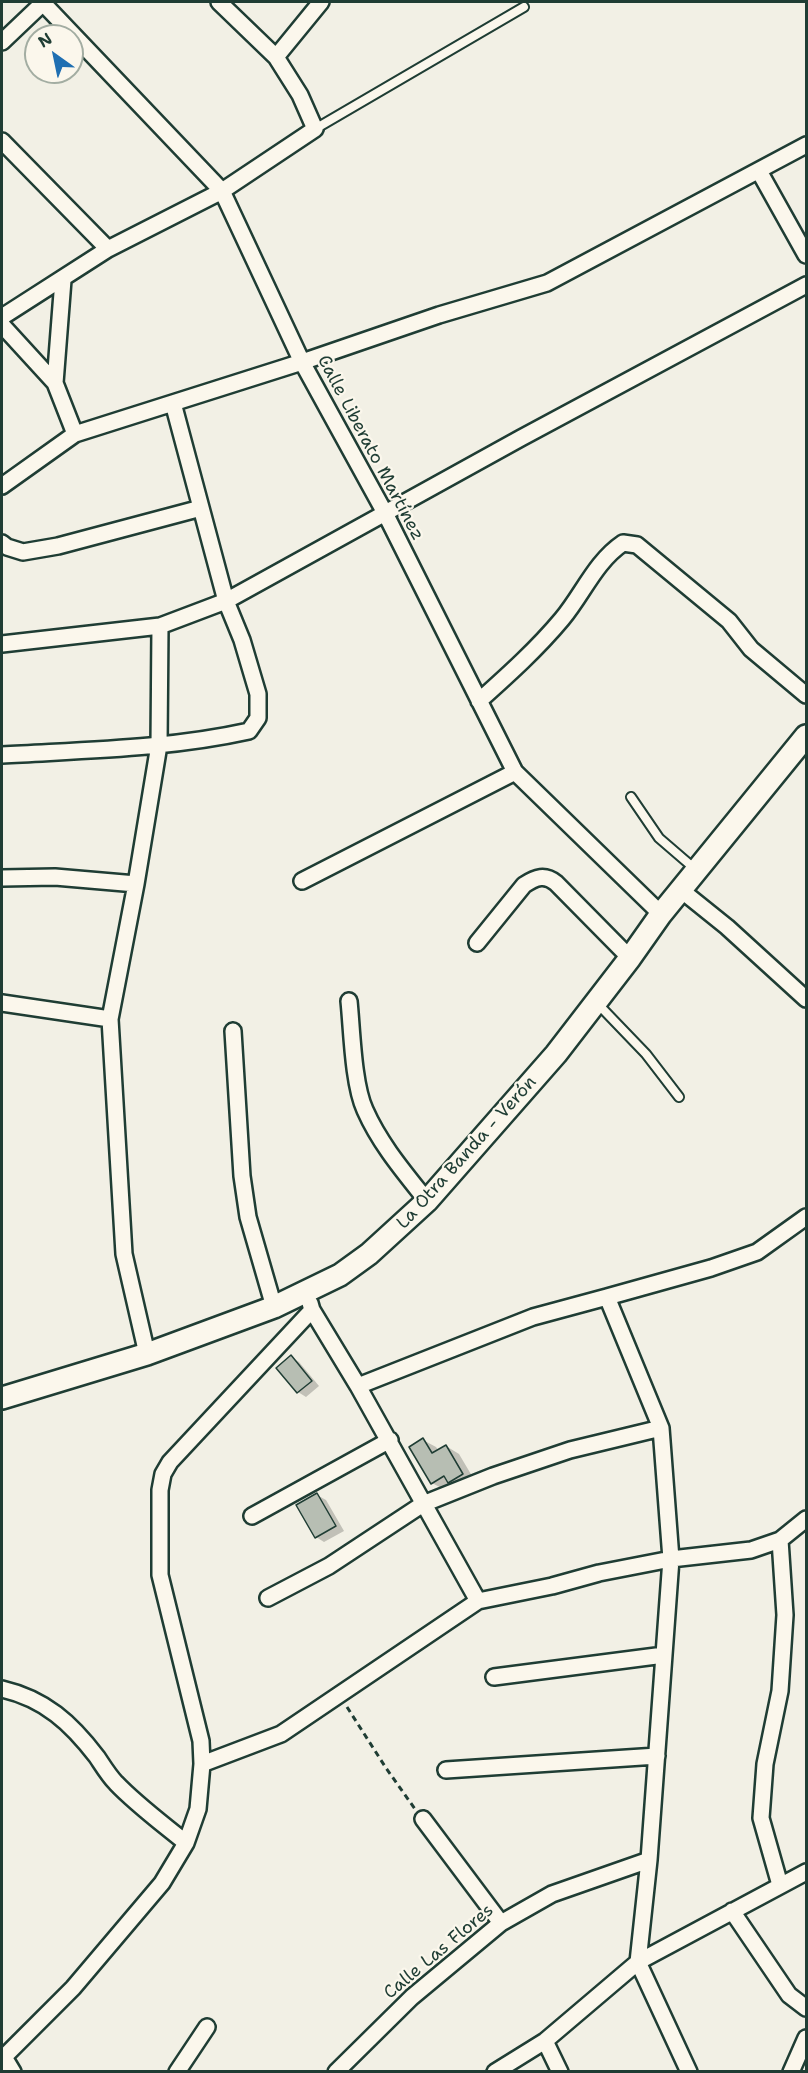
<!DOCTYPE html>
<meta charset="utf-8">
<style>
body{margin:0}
#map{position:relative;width:808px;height:2073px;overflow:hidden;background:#f2f0e5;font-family:"Shantell Sans",sans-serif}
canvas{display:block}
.frame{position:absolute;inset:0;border:3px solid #1f3d34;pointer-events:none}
.north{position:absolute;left:24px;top:24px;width:60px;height:60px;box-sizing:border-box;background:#fbf7ec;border:2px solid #a3ada2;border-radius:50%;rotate:327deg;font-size:16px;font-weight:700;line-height:24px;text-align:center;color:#1f3d34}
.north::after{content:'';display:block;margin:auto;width:21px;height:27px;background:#1f6fb2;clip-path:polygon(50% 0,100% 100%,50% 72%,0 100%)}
</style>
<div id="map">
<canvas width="808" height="2073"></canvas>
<div class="frame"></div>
<div class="north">N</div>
</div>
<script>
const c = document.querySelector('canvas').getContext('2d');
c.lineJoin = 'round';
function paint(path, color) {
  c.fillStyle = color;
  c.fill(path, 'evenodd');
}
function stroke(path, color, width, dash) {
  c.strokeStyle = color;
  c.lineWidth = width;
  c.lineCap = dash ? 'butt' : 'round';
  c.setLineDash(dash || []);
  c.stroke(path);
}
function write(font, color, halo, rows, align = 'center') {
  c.font = font + ' "Shantell Sans",sans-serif';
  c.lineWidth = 4.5;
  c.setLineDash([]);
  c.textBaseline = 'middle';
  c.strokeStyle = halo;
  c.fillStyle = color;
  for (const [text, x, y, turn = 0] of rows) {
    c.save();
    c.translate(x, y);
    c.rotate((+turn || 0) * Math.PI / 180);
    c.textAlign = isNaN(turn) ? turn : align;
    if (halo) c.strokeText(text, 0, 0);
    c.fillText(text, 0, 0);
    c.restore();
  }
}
const shadow = new Path2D(`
 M291 1357 299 1362 319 1386 306 1397 298 1392Z
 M423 1440 436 1447 439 1451 446 1446 459 1454 475 1481 445 1490 432 1483Z
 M317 1495 326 1500 344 1531 324 1542 316 1537Z`);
const building = new Path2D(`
 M291 1355 312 1381 297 1393 276 1368Z
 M423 1438 432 1453 446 1445 463 1474 448 1483 444 1476 431 1484 409 1447Z
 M317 1493 336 1526 315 1538 296 1505Z`);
const path = new Path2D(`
 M347 1707 386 1768 415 1809`);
const lane = new Path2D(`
 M315 129 524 7
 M631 797 659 838 695 869
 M597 1003 646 1054 679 1097`);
const street = new Path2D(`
 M42 2 222 191 302 362 385 513 515 772 661 914
 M2 42 44 2
 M276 57 321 2
 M2 141 108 249
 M759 171 806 255
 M2 317 108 249 222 191 315 129 300 95 276 57 219 2
 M2 325 55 383 75 434
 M55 383 63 280
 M2 486 75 434 302 362 439 315 547 283 806 145
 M2 543 7 547 23 552 58 546 201 508
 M2 644 160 626
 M479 701C508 675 537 649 562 619 583 594 595 562 623 543L637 545 729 621 751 649 806 695
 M2 755C84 750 168 749 249 731L258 718V694L242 640 226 601 173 403
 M2 878 55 877 136 884
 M302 881 515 772
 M681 890 727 927 806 999
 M477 943 524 885C536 877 545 874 556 883L630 958
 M349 1001C352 1030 353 1084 365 1110 380 1144 404 1172 427 1201
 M2 1003 110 1019
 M233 1031 242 1176 248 1217 274 1307
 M607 1297 711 1268 757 1252 806 1217
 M312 1310 358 1386 533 1317 607 1297 661 1428 671 1559 649 1860 638 1962 689 2072
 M147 1354 124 1254 110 1019 136 884 159 745 160 626 226 601 521 438 806 285
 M358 1386 478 1601
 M252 1516 390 1440
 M780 1540 785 1615 780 1691 765 1764 761 1818 780 1885
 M268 1598 329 1566 423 1504 493 1476 570 1450 661 1428
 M494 1677 664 1655
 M2 1689C45 1699 71 1723 97 1757 103 1766 109 1776 116 1783 137 1805 163 1824 186 1843
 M202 1764 281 1734 478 1601 552 1586 599 1573 671 1559 751 1550 780 1540 806 1519
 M446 1770 657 1756
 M423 1819 501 1923
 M732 1911 789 1995 806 2008
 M545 2041 560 2072
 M4 2057 13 2072
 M2 2059 73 1988 162 1883 186 1843 198 1809 202 1764 201 1741 160 1575V1490L163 1474 170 1462 312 1310 310 1303
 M177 2072 207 2027
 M336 2072 412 1997 501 1923 552 1894 649 1860
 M495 2072 545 2041 638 1962 806 1872
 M791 2072 806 2038`);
const secondary = new Path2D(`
 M2 1398 147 1354 274 1307 340 1275 369 1254 427 1201 556 1054 630 958 661 914 806 736`);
const streetNames = [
 ["Calle Liberato Martínez",370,448,62],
 ["La Otra Banda - Verón",467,1153,-48],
 ["Calle Las Flores",439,1952,-40]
];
paint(shadow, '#0003');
paint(building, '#b7beb3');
stroke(building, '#1f3d34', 1.5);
stroke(lane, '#1f3d34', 12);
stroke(street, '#1f3d34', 20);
stroke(secondary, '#1f3d34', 26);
stroke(path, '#1f3d34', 3, [6, 4.5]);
stroke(lane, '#fbf7ec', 8);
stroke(street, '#fbf7ec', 15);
stroke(secondary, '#fbf7ec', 21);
write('18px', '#1f3d34', '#fbf7ec', streetNames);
</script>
